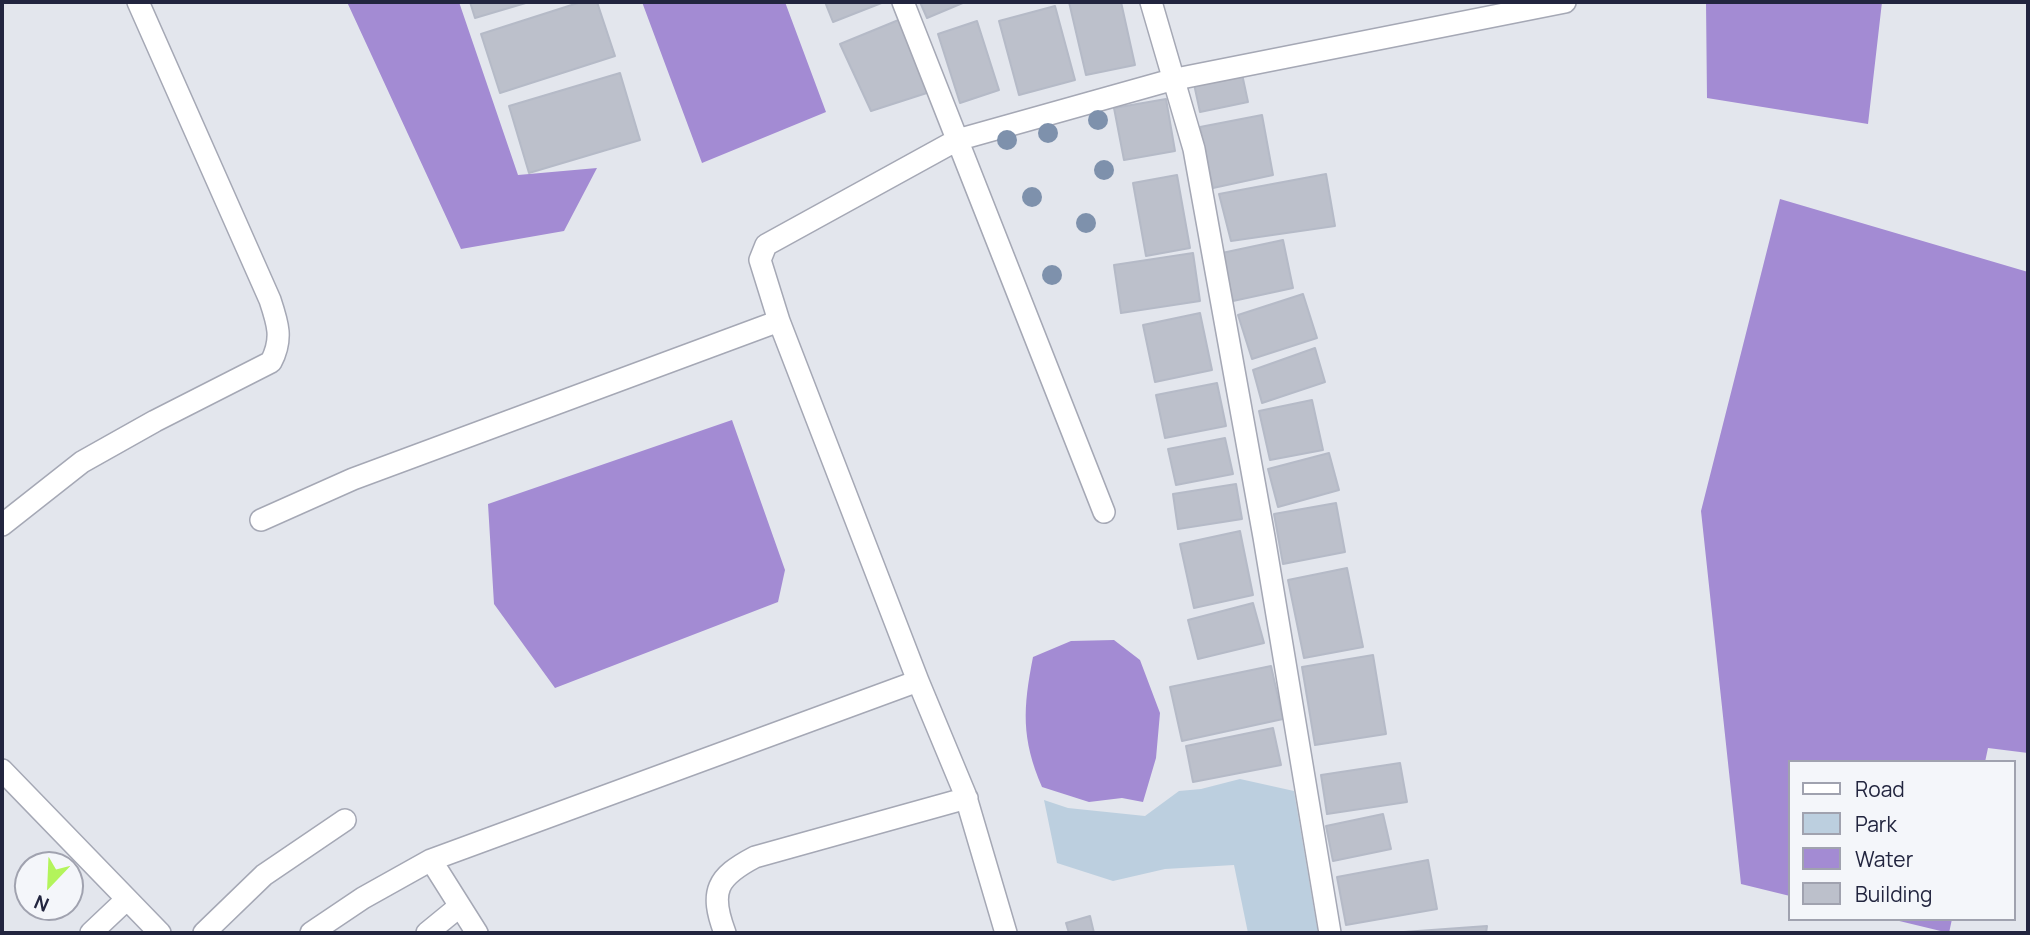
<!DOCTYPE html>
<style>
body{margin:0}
#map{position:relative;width:2030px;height:935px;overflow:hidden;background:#e3e6ed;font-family:Manrope,sans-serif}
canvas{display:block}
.frame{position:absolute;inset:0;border:4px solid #22253f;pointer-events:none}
.legend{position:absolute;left:1788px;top:760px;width:228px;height:161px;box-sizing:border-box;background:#f4f6fa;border:2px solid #a0a2af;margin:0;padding:9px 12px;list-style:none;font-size:21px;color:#22253f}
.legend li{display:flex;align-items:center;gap:14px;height:35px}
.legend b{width:35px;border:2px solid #a0a2af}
.north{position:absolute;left:14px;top:851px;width:70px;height:70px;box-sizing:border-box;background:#f4f6fa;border:2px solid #a0a2af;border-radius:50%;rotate:203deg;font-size:19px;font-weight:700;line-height:28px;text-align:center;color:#22253f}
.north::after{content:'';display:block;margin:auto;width:24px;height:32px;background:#b3f45b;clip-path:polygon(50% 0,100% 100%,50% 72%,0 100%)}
</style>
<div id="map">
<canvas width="2030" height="935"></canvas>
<div class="frame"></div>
<ul class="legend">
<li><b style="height:9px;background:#fff"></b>Road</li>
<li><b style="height:19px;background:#bccfdf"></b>Park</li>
<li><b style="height:19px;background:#a38bd3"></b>Water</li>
<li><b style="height:19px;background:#bcc0cb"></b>Building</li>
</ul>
<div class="north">N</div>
</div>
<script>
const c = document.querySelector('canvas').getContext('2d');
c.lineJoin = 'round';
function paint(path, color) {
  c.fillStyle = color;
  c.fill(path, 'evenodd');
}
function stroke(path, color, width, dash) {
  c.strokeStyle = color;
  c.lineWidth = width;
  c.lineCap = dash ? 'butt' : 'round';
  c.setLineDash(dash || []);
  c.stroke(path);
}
const green = new Path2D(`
 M1240 779 1294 791 1318 933H1248L1234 865 1165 869 1113 881 1057 863 1044 800 1068 808 1145 816 1179 791 1201 789Z`);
const water = new Path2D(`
 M347 2H459L518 175 597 168 564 231 461 249Z
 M642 2H785L826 112 702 163Z
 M1706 2H1882L1868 124 1707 98Z
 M1780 199 2028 272V753L1988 748 1985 762H1790V896L1741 884 1701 511Z
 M732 420 785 570 778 602 555 688 494 604 488 504Z
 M1114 640 1140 660 1160 713 1156 758 1143 802 1122 798 1089 802 1042 787C1021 738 1023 708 1033 657L1071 641Z
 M1891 919H1952L1949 933Z`);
const building = new Path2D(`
 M470 2H529L475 18Z
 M581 2H597L615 56 500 93 481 34Z
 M825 2H884L833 22Z
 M920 2H965L927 18Z
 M1069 2H1121L1135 65 1086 75Z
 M1055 6 1075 80 1019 95 999 21Z
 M901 19 933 91 871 111 840 44Z
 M977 21 999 90 960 103 938 34Z
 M620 73 640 140 529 173 509 106Z
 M1242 74 1248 102 1200 112 1194 84Z
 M1166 99 1175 151 1124 160 1114 108Z
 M1262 115 1273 175 1213 188 1200 127Z
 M1326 174 1335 226 1231 241 1219 194Z
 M1177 175 1190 248 1146 256 1133 183Z
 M1283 240 1293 288 1233 301 1222 253Z
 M1193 253 1200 301 1121 313 1114 265Z
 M1303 294 1317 338 1252 359 1238 315Z
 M1200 313 1212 370 1155 382 1143 325Z
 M1315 348 1325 382 1262 403 1253 370Z
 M1217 383 1226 426 1165 438 1156 395Z
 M1312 400 1323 450 1270 460 1259 411Z
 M1225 438 1233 474 1176 485 1168 449Z
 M1329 453 1339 490 1278 507 1268 469Z
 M1236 484 1242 519 1178 529 1173 494Z
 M1336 503 1345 552 1283 564 1274 514Z
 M1240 531 1253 595 1194 608 1180 544Z
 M1347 568 1363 647 1304 658 1288 580Z
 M1253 603 1264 643 1198 659 1188 620Z
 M1373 655 1386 734 1315 745 1302 667Z
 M1271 666 1283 719 1182 741 1170 687Z
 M1273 728 1281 765 1193 782 1186 746Z
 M1400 763 1407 802 1327 814 1321 775Z
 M1383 814 1391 849 1333 861 1326 826Z
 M1428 860 1437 909 1346 925 1337 877Z
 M1090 916 1094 933H1069L1066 923Z
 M1487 926 1486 933H1390Z`);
const street = new Path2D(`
 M903 2 1104 512
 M1151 2 1194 149 1264 537 1330 933
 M779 321 760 260 766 245 957 140 1171 80 1565 2
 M261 520 353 479 779 321 918 681 965 794 1006 933
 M2 525 82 462 155 421 271 362C283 339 278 324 270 300L138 2
 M2 770 160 933
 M431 860 477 933
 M91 933 127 899
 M204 933 264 875 345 820
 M311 933 363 898 431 860 918 681
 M427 933 460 906
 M725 933C709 891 717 877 755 857L967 798`);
const trees = [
 [1098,120],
 [1048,133],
 [1007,140],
 [1104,170],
 [1032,197],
 [1086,223],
 [1052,275]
];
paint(green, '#bccfdf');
paint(water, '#a38bd3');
paint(building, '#bcc0cb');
stroke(building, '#b5bac7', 2);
stroke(street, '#a5a8b5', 24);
stroke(street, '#fff', 21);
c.fillStyle = '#7e91ac';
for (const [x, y] of trees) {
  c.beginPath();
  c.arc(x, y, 10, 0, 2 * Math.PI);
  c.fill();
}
</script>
